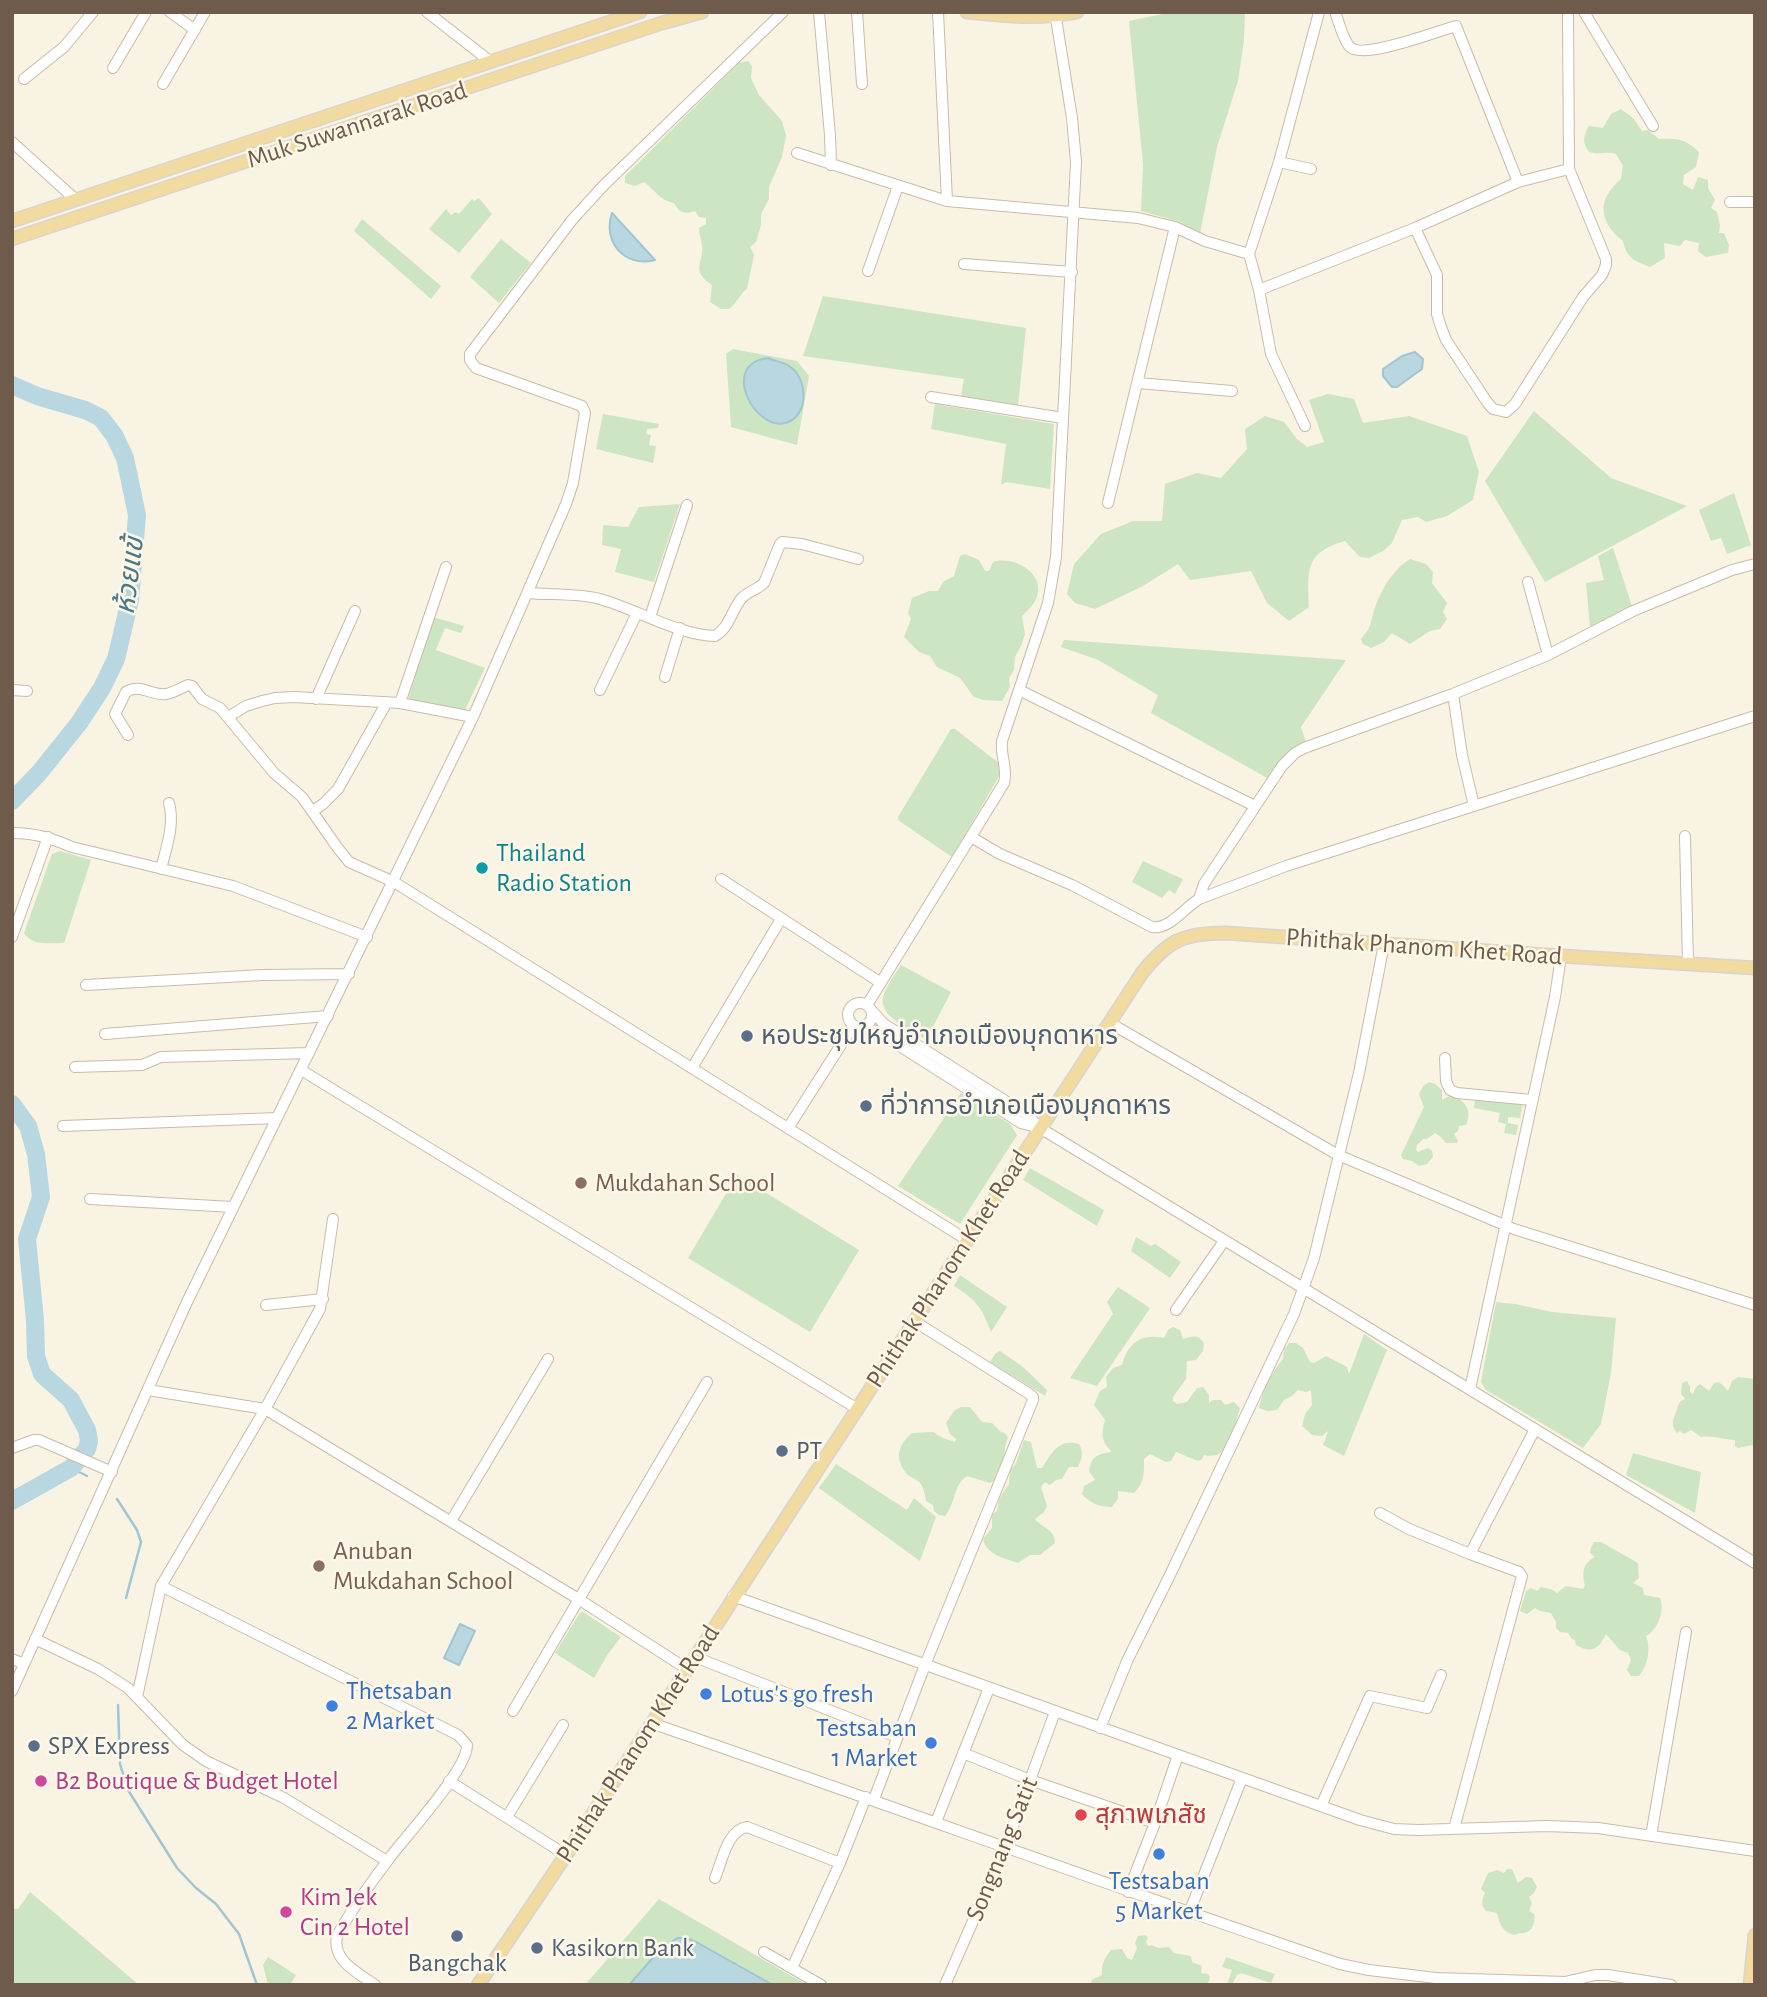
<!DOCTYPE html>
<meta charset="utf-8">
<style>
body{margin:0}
#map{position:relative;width:1767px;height:1997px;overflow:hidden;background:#f9f3e3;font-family:"Alegreya Sans",sans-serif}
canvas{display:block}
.frame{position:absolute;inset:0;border:14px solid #6e5b4c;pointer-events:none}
</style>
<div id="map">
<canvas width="1767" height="1997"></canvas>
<div class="frame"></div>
</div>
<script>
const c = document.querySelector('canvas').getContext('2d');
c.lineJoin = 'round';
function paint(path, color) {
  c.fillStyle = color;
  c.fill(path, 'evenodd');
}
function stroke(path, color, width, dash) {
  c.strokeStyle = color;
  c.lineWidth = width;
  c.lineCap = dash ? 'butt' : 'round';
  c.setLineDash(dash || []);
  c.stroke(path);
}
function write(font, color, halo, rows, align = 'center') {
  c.font = font + ' "Alegreya Sans","Noto Sans Thai",sans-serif';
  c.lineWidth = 5;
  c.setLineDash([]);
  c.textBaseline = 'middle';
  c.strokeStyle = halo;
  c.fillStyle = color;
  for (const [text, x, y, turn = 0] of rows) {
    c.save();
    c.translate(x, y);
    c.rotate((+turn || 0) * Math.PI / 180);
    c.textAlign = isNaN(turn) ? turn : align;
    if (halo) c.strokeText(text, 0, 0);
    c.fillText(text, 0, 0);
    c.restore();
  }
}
const green = new Path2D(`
 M1172 12H1245L1244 40 1238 81 1217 147 1200 234 1180 222 1141 211 1143 164 1129 21Z
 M748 61 752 66 751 78 759 95 782 121 786 136 782 157 769 187V199L761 214V225L756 242 750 247 754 255 747 289C739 295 737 303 729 309H721L710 302 712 285C689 270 705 262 702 245 701 239 699 234 699 228L706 224V218L699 217 695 211C684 215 679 212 674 203 659 200 656 191 644 182L635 186 625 183V176L739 63Z
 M1621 109 1634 119 1642 131 1648 130 1659 139C1678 138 1685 139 1699 152L1696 167 1684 175 1683 184 1693 190 1698 177 1708 180V188L1715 200 1711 208 1717 212 1720 225 1719 233H1724L1729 245 1728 253 1706 257 1698 251 1699 243 1685 240 1680 246 1664 243 1665 258 1650 267C1635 261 1626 258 1623 241 1599 222 1596 200 1621 179L1623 166 1616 154C1607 151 1599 155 1589 152 1582 143 1583 136 1589 126L1603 128 1611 114Z
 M479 198 492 214 459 253 429 229 446 209 451 215 456 212 459 214 472 199 474 201Z
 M362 219 441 286 431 299 354 231Z
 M501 239 531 263 499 303 470 277Z
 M823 296 1026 328 1018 406 961 397 964 379 803 356Z
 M733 349 797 361 809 376 797 445 731 427 726 354ZM768 358 784 424C762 423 744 404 745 382 745 376 747 370 749 365L758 360Z
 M1328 394 1354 399 1363 423 1409 416 1467 436 1479 472 1473 500 1447 516 1426 522 1418 517 1402 520 1392 543 1383 551 1369 558 1360 557 1345 541C1304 553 1308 570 1309 607L1289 621 1267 603 1251 571 1190 580 1178 564 1143 586 1095 609 1075 603 1067 594 1074 564 1101 534 1133 521H1162L1165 484 1197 473 1221 478 1247 449 1245 429 1265 416 1284 422 1297 439 1307 447 1324 442 1309 400Z
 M935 404 1054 424 1050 489 1006 482 1001 485 1006 444 931 429Z
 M1534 411 1611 478 1687 506 1545 582 1485 481Z
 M603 414 659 424 658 428 647 429 646 434 651 435 649 445 656 446 653 463 596 449Z
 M1734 493 1751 545 1727 554 1721 538 1711 541 1699 510Z
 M680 504 654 582 615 572 621 549 602 545 603 525 628 527 639 507Z
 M1613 548 1632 606 1590 627 1586 583 1604 580 1598 556Z
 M965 554 979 560 985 571H989L993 562C1011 556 1041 570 1038 592 1037 602 1029 609 1022 616L1025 634 1021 646 1015 657 1014 670 1009 678 1010 687 1002 701 984 700 974 697 960 678 937 667 930 656 919 652 904 637 911 619 908 613 912 598 929 591H938L943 582 954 576 960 556Z
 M1410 559 1426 564 1433 572 1432 583 1447 603 1443 612 1447 619 1440 629 1430 631 1410 644 1392 633 1384 642 1371 648 1363 644 1361 639C1371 627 1369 628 1373 614 1379 593 1392 570 1410 559Z
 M433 617 464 626 461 633 445 628 436 650 485 668 465 710 408 700Z
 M1064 640 1346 660 1301 727 1306 742 1292 750 1269 779 1151 713 1158 695 1098 660 1061 647Z
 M951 729H955L999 763 1001 773 952 857 898 820V817Z
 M60 851 91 860 64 943C50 943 31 946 24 933L52 854Z
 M1143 861 1183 879 1175 894 1169 890 1162 898 1132 882Z
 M901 965 951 992 926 1040C912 1030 875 1016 884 994 888 984 895 974 901 965Z
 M1429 1082 1435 1084 1442 1090V1100L1451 1095C1465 1100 1473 1111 1466 1125L1459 1126 1458 1131 1454 1134 1458 1141 1457 1143H1446L1441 1137 1435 1133 1427 1139H1423L1417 1145 1416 1150 1418 1152 1428 1148 1432 1151 1433 1157 1427 1164 1419 1166 1412 1161 1403 1159 1401 1155 1424 1107 1419 1094 1423 1086Z
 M961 1093 1010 1124 1017 1135 960 1224 898 1186Z
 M1475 1098 1523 1103 1520 1118 1508 1117V1123L1518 1125 1516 1135 1504 1133 1506 1124 1498 1122 1500 1113 1474 1108Z
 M1030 1168 1104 1210 1097 1226 1023 1180Z
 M737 1175 859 1250 810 1332 688 1258Z
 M1136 1237 1151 1246 1155 1244 1181 1262 1170 1278 1131 1251Z
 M960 1275 1007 1307 991 1332C981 1306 977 1301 954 1286Z
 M1118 1287 1150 1308 1097 1386 1070 1378 1113 1314 1107 1302Z
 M1496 1302 1515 1304 1552 1312 1616 1318 1611 1373 1601 1424 1583 1448 1486 1390 1481 1382Z
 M1173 1327 1180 1330 1183 1339C1193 1336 1198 1334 1204 1343L1203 1351 1196 1360 1187 1361 1186 1379 1173 1397V1401L1177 1404 1187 1402 1197 1388 1203 1387 1209 1395V1403L1213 1400H1221L1225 1405 1234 1402 1240 1408 1232 1436 1227 1441C1226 1453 1215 1458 1204 1455L1202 1459 1198 1461 1176 1452 1171 1461 1166 1462 1150 1454 1144 1459C1144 1473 1145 1482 1134 1493L1118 1491V1499L1112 1507C1099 1507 1090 1503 1082 1494L1084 1486 1095 1480 1089 1471C1092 1455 1098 1454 1112 1452 1101 1441 1101 1434 1105 1420L1094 1405 1100 1391 1107 1387 1106 1377 1113 1368 1122 1365C1128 1343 1141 1333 1164 1338L1168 1330Z
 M1364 1334 1387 1350 1344 1456 1323 1445 1328 1431 1322 1436 1312 1435 1302 1426 1305 1414 1312 1405 1311 1390 1306 1392 1298 1390 1292 1396 1284 1400 1277 1410 1267 1411 1259 1408C1262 1391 1272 1372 1283 1359L1284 1349 1289 1343H1296L1303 1348 1310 1362 1314 1363 1326 1356 1347 1367 1349 1374Z
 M1000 1351 1023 1367 1047 1390 1045 1396 990 1362 996 1353Z
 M1738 1377 1755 1379V1448L1752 1445 1738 1448 1735 1446V1440C1724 1440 1712 1435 1701 1437L1691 1430 1684 1434 1680 1431 1677 1433C1670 1424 1673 1421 1676 1412 1679 1404 1678 1402 1685 1399L1681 1394 1682 1383 1687 1381 1690 1387V1392L1693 1394 1696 1387 1700 1384 1709 1391 1714 1383 1718 1382 1723 1385 1728 1391 1732 1381Z
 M961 1407H970L982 1422 992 1423 1001 1432 1005 1433 1008 1438C1002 1450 1007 1465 996 1473L995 1480 990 1483 967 1476C953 1485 956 1503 945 1516L939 1515 934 1511 933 1505 926 1501C925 1495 924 1489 921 1484 917 1479 911 1478 907 1474 894 1459 898 1445 912 1433L933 1432 943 1438 955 1442 956 1439 950 1434 946 1423 955 1410Z
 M1024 1440 1031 1442 1037 1468H1042C1052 1453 1058 1438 1079 1444 1084 1453 1082 1458 1078 1467H1069L1062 1479 1056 1480 1050 1485 1045 1482 1041 1487 1047 1506 1044 1512 1035 1519C1043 1529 1054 1528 1055 1543L1040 1555H1030L1018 1563C1005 1558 986 1555 983 1539L992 1528V1515L997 1511 999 1499 1009 1484 1010 1471 1016 1463Z
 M1633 1453 1701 1472 1695 1513 1626 1475Z
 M836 1464 907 1510 914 1498 936 1517 920 1561 819 1488Z
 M1594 1542H1601L1638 1563 1639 1578 1633 1583 1643 1588 1644 1595 1660 1598C1665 1610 1658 1630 1646 1636 1651 1648 1648 1666 1639 1676H1631L1627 1670 1631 1660 1628 1653 1620 1650 1606 1634C1599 1649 1592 1654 1576 1645L1575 1640 1572 1639 1568 1633 1560 1632 1556 1628V1622L1551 1613 1540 1611 1535 1608 1527 1614 1520 1611 1526 1591 1531 1588 1537 1591 1541 1587 1553 1590 1557 1593 1566 1586 1583 1589 1585 1586C1582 1573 1582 1564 1595 1557L1590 1553 1591 1548Z
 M583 1612 621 1637 608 1654 594 1678 555 1653 580 1613Z
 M1507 1869H1512L1518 1883 1526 1877 1532 1878 1537 1887 1534 1893 1529 1897 1532 1903 1529 1911 1534 1914C1536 1924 1531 1935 1519 1933L1514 1935C1502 1931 1500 1925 1497 1913L1486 1911C1480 1905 1482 1900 1485 1893L1481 1889 1488 1873 1497 1870 1504 1873Z
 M30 1892 139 1985H12V1909H18Z
 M659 1899 807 1985H585Z
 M1145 1935 1148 1937 1146 1942 1148 1946 1152 1945 1158 1948 1169 1947 1174 1953 1191 1956 1192 1962 1202 1966 1201 1973 1208 1974 1210 1977 1208 1983 1210 1985H1090L1092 1980 1102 1975C1101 1964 1104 1959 1111 1950L1122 1949 1127 1958 1132 1960 1137 1948 1135 1943 1138 1936Z
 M268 1957 296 1975 290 1985H268L263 1965Z
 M1226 1957 1275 1974 1271 1983 1241 1973 1237 1975 1232 1985H1227L1232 1970 1222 1967Z`);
const water = new Path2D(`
 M612 213 655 260C625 268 602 242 612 213Z
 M1415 352 1423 359 1422 369 1397 387H1392L1383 376V369L1402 356Z
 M768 358C774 361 783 362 789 366 808 377 810 417 785 423 755 431 719 364 768 358Z
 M460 1624 475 1631 459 1665 444 1658Z
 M677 1938H686L698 1943 773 1985H629L658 1952Z`);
const stream = new Path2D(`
 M71 1468 87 1476
 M117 1499 137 1530 141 1542 126 1598
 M118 1705 120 1764 128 1790 177 1868 196 1888 216 1904 239 1934 257 1985`);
const river = new Path2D(`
 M12 385 37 396 85 410 101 418 114 435 125 458 137 515 130 600 116 659 102 688 79 723 39 773 12 801
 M12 1104 28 1126 36 1154 41 1197 27 1239 35 1320 36 1356 42 1374 71 1400 87 1430 89 1441 87 1449 71 1468 12 1501`);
const minor = new Path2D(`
 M170 12 195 30
 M427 12 491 62
 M819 12 830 135 831 165
 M857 12 862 84
 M938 12 947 201
 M1335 12C1339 22 1343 40 1350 47 1363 60 1438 31 1456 26L1518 182
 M1584 12 1653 126
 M113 68 146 12
 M24 79 64 47 93 12
 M163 84 205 12
 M12 142 76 200
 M797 153 947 201 1138 218 1175 227 1205 241 1249 254 1259 290 1271 354 1305 426
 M1279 162 1311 169
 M1730 202H1755
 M1415 228 1437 275V314L1441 327 1446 340 1487 402 1493 409 1506 412 1515 404 1583 297 1602 275 1606 265V259L1569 169 1568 12
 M1249 254 1279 162 1319 12
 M964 264 1072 272
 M868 271 898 186
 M1259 290 1415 228 1518 182 1569 169
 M1138 383 1232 391
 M931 397 1063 418
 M1108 503 1175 227
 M1528 582 1548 655
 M528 593C549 595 580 593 600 599 633 608 681 636 715 636 729 628 731 612 741 599 748 591 757 590 764 583L780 544 782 542 802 544 858 559
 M650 617 687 505
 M665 677 680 628
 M12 690 27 691
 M600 690 637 613
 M1019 690 1255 806
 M1453 694 1462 755 1474 806
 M316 699 355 611
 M400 703 446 567
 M228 717 246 706 262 701 275 698 294 697 400 703 473 717
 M128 735 115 714 126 692C141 683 151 696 166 694 173 693 181 688 188 685L192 686 202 699 220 708 274 773 302 797 337 847 349 862 394 882 967 1240
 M313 811 323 804 338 789 387 702
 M12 833C35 833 51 838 72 847L233 886 367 937
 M1685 836 1688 964
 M971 837 1000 854 1072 885 1152 927C1169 930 1184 908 1199 899L1286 866 1755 716
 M161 869C166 848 175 825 169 803
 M721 879 881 983
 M1199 899 1204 884 1282 766 1295 753 1304 748 1453 694 1548 655 1633 611 1732 570 1755 564
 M12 937 48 837
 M86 985 262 975 349 974
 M848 1015a12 12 0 1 1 24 0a12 12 0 1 1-24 0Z
 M867 1005 1004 783C1008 767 1000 756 1002 741L1048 603 1056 557 1076 162 1072 118 1055 12
 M872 1011 884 1024 1026 1114 1040 1128 1755 1563
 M1110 1023 1338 1155 1514 1229 1755 1305
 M861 1028 876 1031 1021 1123 1036 1127
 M105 1034 328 1016
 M1445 1058 1446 1081 1450 1090 1457 1093 1532 1100
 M75 1067 142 1065 161 1057 309 1053
 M692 1068 781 919
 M301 1070 856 1408
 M63 1126 277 1118
 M788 1128 853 1026
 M90 1199 233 1207
 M266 1305 323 1299
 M1176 1310 1224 1241
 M1470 1389 1555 997 1561 956
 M148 1390 265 1409 580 1600 687 1669
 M12 1448 34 1440H39L112 1472
 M1380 1513 1409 1529 1470 1554 1535 1429
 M451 1521 548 1359
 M161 1586 458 1735 467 1745C468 1769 405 1837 388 1860 370 1884 351 1910 337 1936 332 1961 357 1972 375 1985
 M733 1596 1360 1820 1394 1829 1418 1830 1547 1826 1598 1828 1755 1851
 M35 1639 98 1669 128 1688 183 1745 206 1761 284 1798 387 1861
 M695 1657 897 1737
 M12 1659 24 1664
 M12 1691 187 1302 473 717 566 504 573 483 585 413 582 406 476 368 470 360V354L572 220 604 185 783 12
 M137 1697 161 1586 265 1409 320 1309 333 1219
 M513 1711 707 1382
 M651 1723C881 1802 1110 1886 1340 1964L1369 1970 1436 1978 1565 1982 1595 1975H1608L1671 1985
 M1100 1728 1128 1659 1169 1577 1294 1314 1314 1258 1359 1073 1384 944
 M963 1753 1030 1780 1155 1823
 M449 1781 566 1855
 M874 1799 925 1665 1033 1400V1397L1028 1393 914 1321
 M1321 1806 1370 1696 1427 1708 1441 1675
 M507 1817 563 1725
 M936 1822 989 1688
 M1454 1829 1522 1576 1519 1572 1470 1554
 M1651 1836 1686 1632
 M715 1878C722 1862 727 1830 747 1827L840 1863
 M1128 1892 1155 1823 1178 1755
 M1189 1913 1242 1778
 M764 1952 821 1985
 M792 1968 840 1863 866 1797
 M945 1985 1005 1848 1055 1712`);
const major = new Path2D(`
 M967 12C1004 16 1040 20 1077 12
 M12 221 640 12
 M12 239 662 23 702 12
 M478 1985 566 1855 1142 973C1168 940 1184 933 1226 933L1561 956 1755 968
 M1750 1985 1755 1935`);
const markers = [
 [482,868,7,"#0f9aa8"],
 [747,1036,7,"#5c6f8a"],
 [866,1106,7,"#5c6f8a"],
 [581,1183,7,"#8d6e63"],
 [782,1451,7,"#5c6f8a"],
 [319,1566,7,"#8d6e63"],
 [706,1694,7,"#3f7fe0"],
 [332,1706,7,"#3f7fe0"],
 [931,1743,7,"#3f7fe0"],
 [34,1746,7,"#5c6f8a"],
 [41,1781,7,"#d1479c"],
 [1081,1815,7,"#e0444e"],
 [1159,1854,7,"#3f7fe0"],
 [286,1912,7,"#d1479c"],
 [457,1936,7,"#5c6f8a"],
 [537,1948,7,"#5c6f8a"]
];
const streetNames = [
 ["Muk Suwannarak Road",357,125,-18],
 ["Phithak Phanom Khet Road",1424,947,4],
 ["Phithak Phanom Khet Road",948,1269,-57],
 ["Phithak Phanom Khet Road",638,1744,-57],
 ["Songnang Satit",1002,1849,-68]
];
const cultureNames = [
 ["Thailand",496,853],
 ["Radio Station",496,883]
];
const serviceNames = [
 ["หอประชุมใหญ่อำเภอเมืองมุกดาหาร",761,1036],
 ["ที่ว่าการอำเภอเมืองมุกดาหาร",880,1106],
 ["PT",796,1451],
 ["SPX Express",48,1746],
 ["Kasikorn Bank",551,1948],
 ["Bangchak",457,1963,"center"]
];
const educationNames = [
 ["Mukdahan School",595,1183],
 ["Anuban",333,1551],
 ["Mukdahan School",333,1581]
];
const shopNames = [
 ["Thetsaban",346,1691],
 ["2 Market",346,1721],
 ["Lotus's go fresh",720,1694],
 ["Testsaban",917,1728,"right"],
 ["1 Market",917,1758,"right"],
 ["Testsaban",1159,1881,"center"],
 ["5 Market",1159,1911,"center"]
];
const hotelNames = [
 ["B2 Boutique & Budget Hotel",55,1781],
 ["Kim Jek",300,1897],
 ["Cin 2 Hotel",300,1927]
];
const healthNames = [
 ["สุภาพเภสัช",1095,1815]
];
const waterNames = [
 ["ห้วยแข้",130,576,-83]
];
paint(green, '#cde5c3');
paint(water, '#b9d7e0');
stroke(water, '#a1c5d1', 2);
stroke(stream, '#a1c5d1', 2.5);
stroke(river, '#b9d7e0', 18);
stroke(minor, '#c9bbab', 12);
stroke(major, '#d9d4d0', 15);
stroke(minor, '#fff', 10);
stroke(major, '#f2dba1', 12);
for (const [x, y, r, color] of markers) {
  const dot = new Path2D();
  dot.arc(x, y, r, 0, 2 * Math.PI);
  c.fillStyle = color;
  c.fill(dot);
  stroke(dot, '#fdf7e8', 2.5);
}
write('26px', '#6e5b4c', '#fdf7e8', streetNames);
write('26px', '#0d838f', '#fdf7e8', cultureNames, 'left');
write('26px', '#4e5e75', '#fdf7e8', serviceNames, 'left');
write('26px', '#785e54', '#fdf7e8', educationNames, 'left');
write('26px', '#366cbe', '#fdf7e8', shopNames, 'left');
write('26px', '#b23c85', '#fdf7e8', hotelNames, 'left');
write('26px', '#be3a42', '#fdf7e8', healthNames, 'left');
write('italic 28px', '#4c7786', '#fdf7e8', waterNames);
</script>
